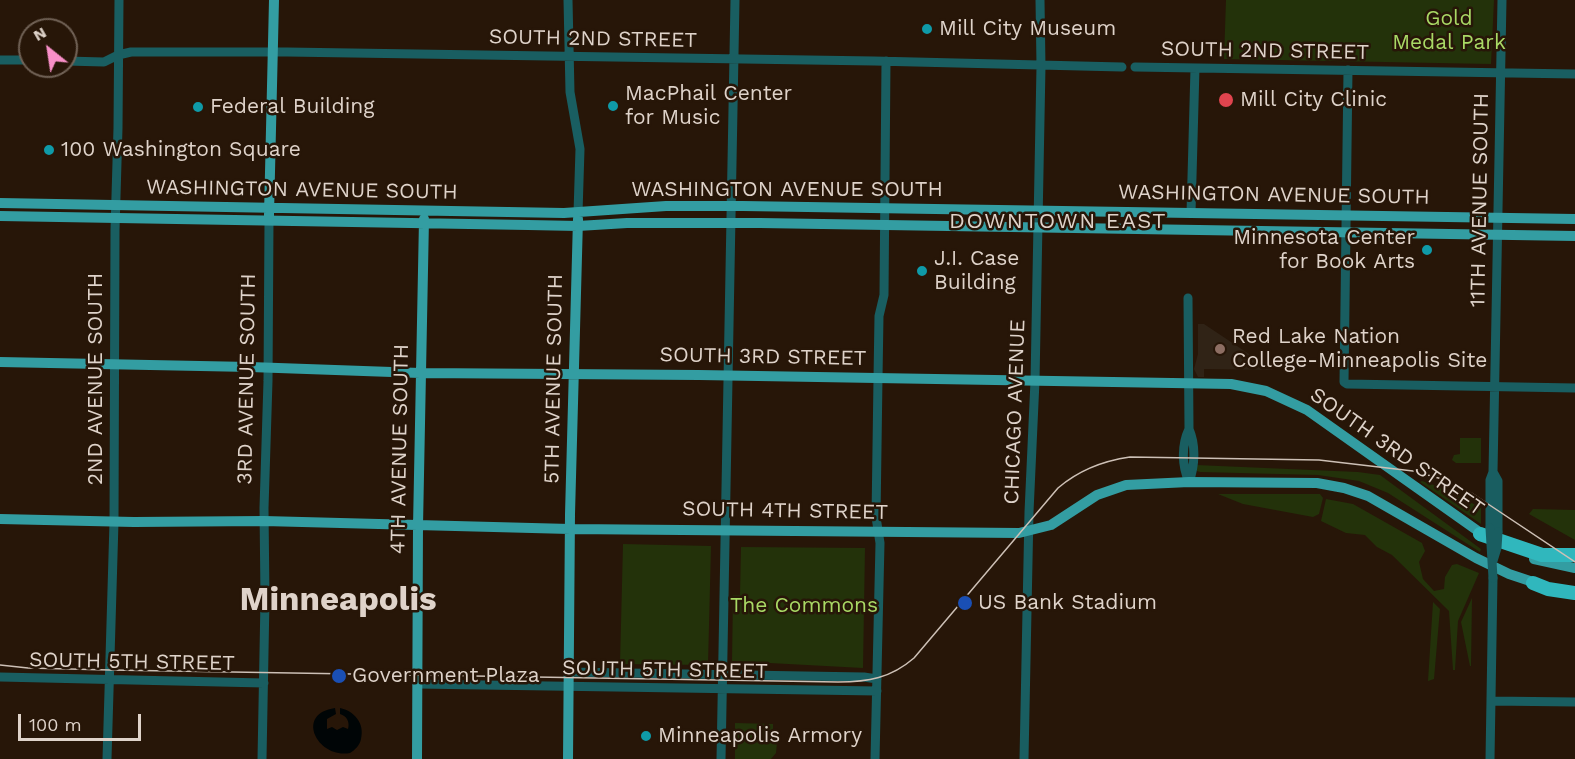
<!DOCTYPE html>
<style>
body{margin:0}
#map{position:relative;width:1575px;height:759px;overflow:hidden;background:#271608;font-family:"Work Sans",sans-serif}
canvas{display:block}
.north{position:absolute;left:18px;top:18px;width:60px;height:60px;box-sizing:border-box;background:#271608;border:2px solid #716256;border-radius:50%;rotate:330deg;font-size:16px;font-weight:700;line-height:24px;text-align:center;color:#dfd3ca}
.north::after{content:'';display:block;margin:auto;width:21px;height:27px;background:#f98fc8;clip-path:polygon(50% 0,100% 100%,50% 72%,0 100%)}
.scale{position:absolute;left:18px;top:714px;width:123px;height:27px;box-sizing:border-box;border:3px solid #dfd3ca;border-top:0;padding-left:8px;font-size:18px;line-height:21px;white-space:nowrap;color:#dfd3ca;-webkit-text-stroke:4px #271608;paint-order:stroke}
</style>
<div id="map">
<canvas width="1575" height="759"></canvas>
<div class="north">N</div>
<div class="scale">100 m</div>
</div>
<script>
const c = document.querySelector('canvas').getContext('2d');
c.lineJoin = 'round';
function paint(path, color) {
  c.fillStyle = color;
  c.fill(path, 'evenodd');
}
function stroke(path, color, width, dash) {
  c.strokeStyle = color;
  c.lineWidth = width;
  c.lineCap = dash ? 'butt' : 'round';
  c.setLineDash(dash || []);
  c.stroke(path);
}
function write(font, color, halo, rows, align = 'center') {
  c.font = font + ' "Work Sans",sans-serif';
  c.lineWidth = 5;
  c.setLineDash([]);
  c.textBaseline = 'middle';
  c.strokeStyle = halo;
  c.fillStyle = color;
  for (const [text, x, y, turn = 0] of rows) {
    c.save();
    c.translate(x, y);
    c.rotate((+turn || 0) * Math.PI / 180);
    c.textAlign = isNaN(turn) ? turn : align;
    if (halo) c.strokeText(text, 0, 0);
    c.fillText(text, 0, 0);
    c.restore();
  }
}
const education = new Path2D(`
 M1198 324H1204L1273 370 1204 369V377H1198L1194 369 1198 354Z`);
const green = new Path2D(`
 M1226 0H1494L1491 64 1224 59Z
 M1460 438H1481V463H1456L1452 460 1454 455 1460 454Z
 M1196 465 1358 472 1380 475 1481 549 1480 552 1388 493 1359 481 1318 475 1200 472 1197 471Z
 M1422 481 1448 490 1481 508V524L1420 482Z
 M1218 494H1320L1323 498 1319 514 1313 517 1243 504Z
 M1326 499 1353 504 1422 543 1425 551 1419 562 1423 579 1434 591 1444 589 1445 577 1452 565 1457 564 1479 573 1458 621 1455 670H1453L1449 611 1392 555 1377 547 1365 535 1346 533 1321 521Z
 M1533 509 1575 510V540L1529 514Z
 M623 544 711 546 708 665 620 664Z
 M741 547 865 548 863 668 732 661 733 595H740Z
 M1472 598 1471 666H1470L1461 622Z
 M1433 602 1440 609 1434 679 1428 681Z
 M735 723 773 724V740L777 743 776 753 771 759H735Z`);
const water = new Path2D(`
 M335 708 336 714 327 719V729L332 727 337 730 343 727 348 729C350 722 347 716 340 714V708C354 711 365 723 361 739 360 745 355 750 350 753 318 759 294 714 335 708Z`);
const minor = new Path2D(`
 M568 0 570 92 580 149 578 213
 M0 60H30
 M66 61 104 62 118 55 131 52H287L874 61 1122 67
 M1135 67 1575 74
 M1348 70 1344 382 1347 384 1575 388
 M1191 213 1195 68
 M1188 298 1189 429C1196 445 1195 466 1189 482
 M1189 429C1181 446 1182 466 1189 482
 M1493 472 1498 481V532
 M1490 528V480L1493 472 1502 0
 M568 672 864 677 877 679
 M0 677 264 683
 M417 684 877 691
 M1491 701 1575 702
 M107 759 114 522 115 230 118 128 119 0
 M262 759 265 599 264 508 268 381 269 221
 M721 759 735 0
 M875 759 880 543 876 517 878 378 879 316 884 295 886 61
 M1024 759 1029 512 1035 381 1041 66 1040 0
 M1490 759 1493 578`);
const major = new Path2D(`
 M0 203 564 213 666 206H743L1575 219
 M269 215 274 0
 M0 216 528 225 578 226 627 223H760L1575 236
 M0 362 250 367 420 373 699 375 1231 384 1266 391 1307 410 1485 536
 M0 519 134 522 264 521 570 529 1019 533 1051 525 1097 495 1126 485 1189 482 1317 483 1344 488 1368 496 1476 558 1509 574 1539 584
 M1534 559 1575 568
 M417 759 418 526 424 219
 M568 759 570 514 578 219`);
const highway = new Path2D(`
 M1480 534 1542 555H1575
 M1533 583 1548 589 1575 593`);
const tram = new Path2D(`
 M0 665 28 668 110 670 838 682C868 682 891 678 914 658L1058 488C1079 470 1102 461 1130 457L1319 460 1413 471 1442 479 1473 494 1575 562`);
const minorBridge = new Path2D(`
 M1490 528 1493 578
 M1493 561 1497 548 1498 532`);
const markers = [
 [927,29,6,"#0f9aa8"],
 [1226,100,8,"#e0444e"],
 [613,106,6,"#0f9aa8"],
 [198,107,6,"#0f9aa8"],
 [49,150,6,"#0f9aa8"],
 [1427,250,6,"#0f9aa8"],
 [922,271,6,"#0f9aa8"],
 [1220,349,6,"#8d6e63"],
 [965,603,8,"#1a4fb4"],
 [339,676,8,"#1a4fb4"],
 [646,736,6,"#0f9aa8"]
];
const parkNames = [
 ["Gold",1449,19],
 ["Medal Park",1449,43],
 ["The Commons",804,606]
];
const poiNames = [
 ["Mill City Museum",939,29],
 ["MacPhail Center",625,94],
 ["for Music",625,118],
 ["Mill City Clinic",1240,100],
 ["Federal Building",210,107],
 ["100 Washington Square",61,150],
 ["Minnesota Center",1415,238,"right"],
 ["for Book Arts",1415,262,"right"],
 ["J.I. Case",934,259],
 ["Building",934,283],
 ["Red Lake Nation",1232,337],
 ["College-Minneapolis Site",1232,361],
 ["US Bank Stadium",978,603],
 ["Government Plaza",352,676],
 ["Minneapolis Armory",658,736]
];
const streetNames = [
 ["SOUTH 2ND STREET",593,39,1],
 ["SOUTH 2ND STREET",1265,51,1],
 ["WASHINGTON AVENUE SOUTH",302,190,1],
 ["WASHINGTON AVENUE SOUTH",787,190],
 ["WASHINGTON AVENUE SOUTH",1274,195,1],
 ["11TH AVENUE SOUTH",1480,200,-89],
 ["SOUTH 3RD STREET",763,357,1],
 ["2ND AVENUE SOUTH",96,379,-90],
 ["3RD AVENUE SOUTH",247,379,-89],
 ["5TH AVENUE SOUTH",554,379,-89],
 ["CHICAGO AVENUE",1015,412,-88],
 ["4TH AVENUE SOUTH",400,449,-89],
 ["SOUTH 3RD STREET",1397,452,35],
 ["SOUTH 4TH STREET",785,511,1],
 ["SOUTH 5TH STREET",132,662,1],
 ["SOUTH 5TH STREET",665,670,1]
];
const neighbourhoodNames = [
 ["DOWNTOWN EAST",1058,222]
];
const townNames = [
 ["Minneapolis",338,600]
];
paint(education, '#302316');
paint(green, '#23320a');
paint(water, '#000506');
stroke(minor, '#195e61', 9);
stroke(major, '#339da2', 10);
stroke(highway, '#30b7bd', 14);
stroke(tram, '#cdc0b6', 1.5);
stroke(minorBridge, '#195e61', 9);
for (const [x, y, r, color] of markers) {
  const dot = new Path2D();
  dot.arc(x, y, r, 0, 2 * Math.PI);
  c.fillStyle = color;
  c.fill(dot);
  stroke(dot, '#271608', 2);
}
write('21px', '#a9d965', '#271608', parkNames);
write('21px', '#dfd3ca', '#271608', poiNames, 'left');
write('21px', '#dfd3ca', '#271608', streetNames);
c.letterSpacing = '1.5px';
write('22px', '#dfd3ca', '#271608', neighbourhoodNames);
c.letterSpacing = '0px';
write('bold 33px', '#dfd3ca', '#271608', townNames);
</script>
